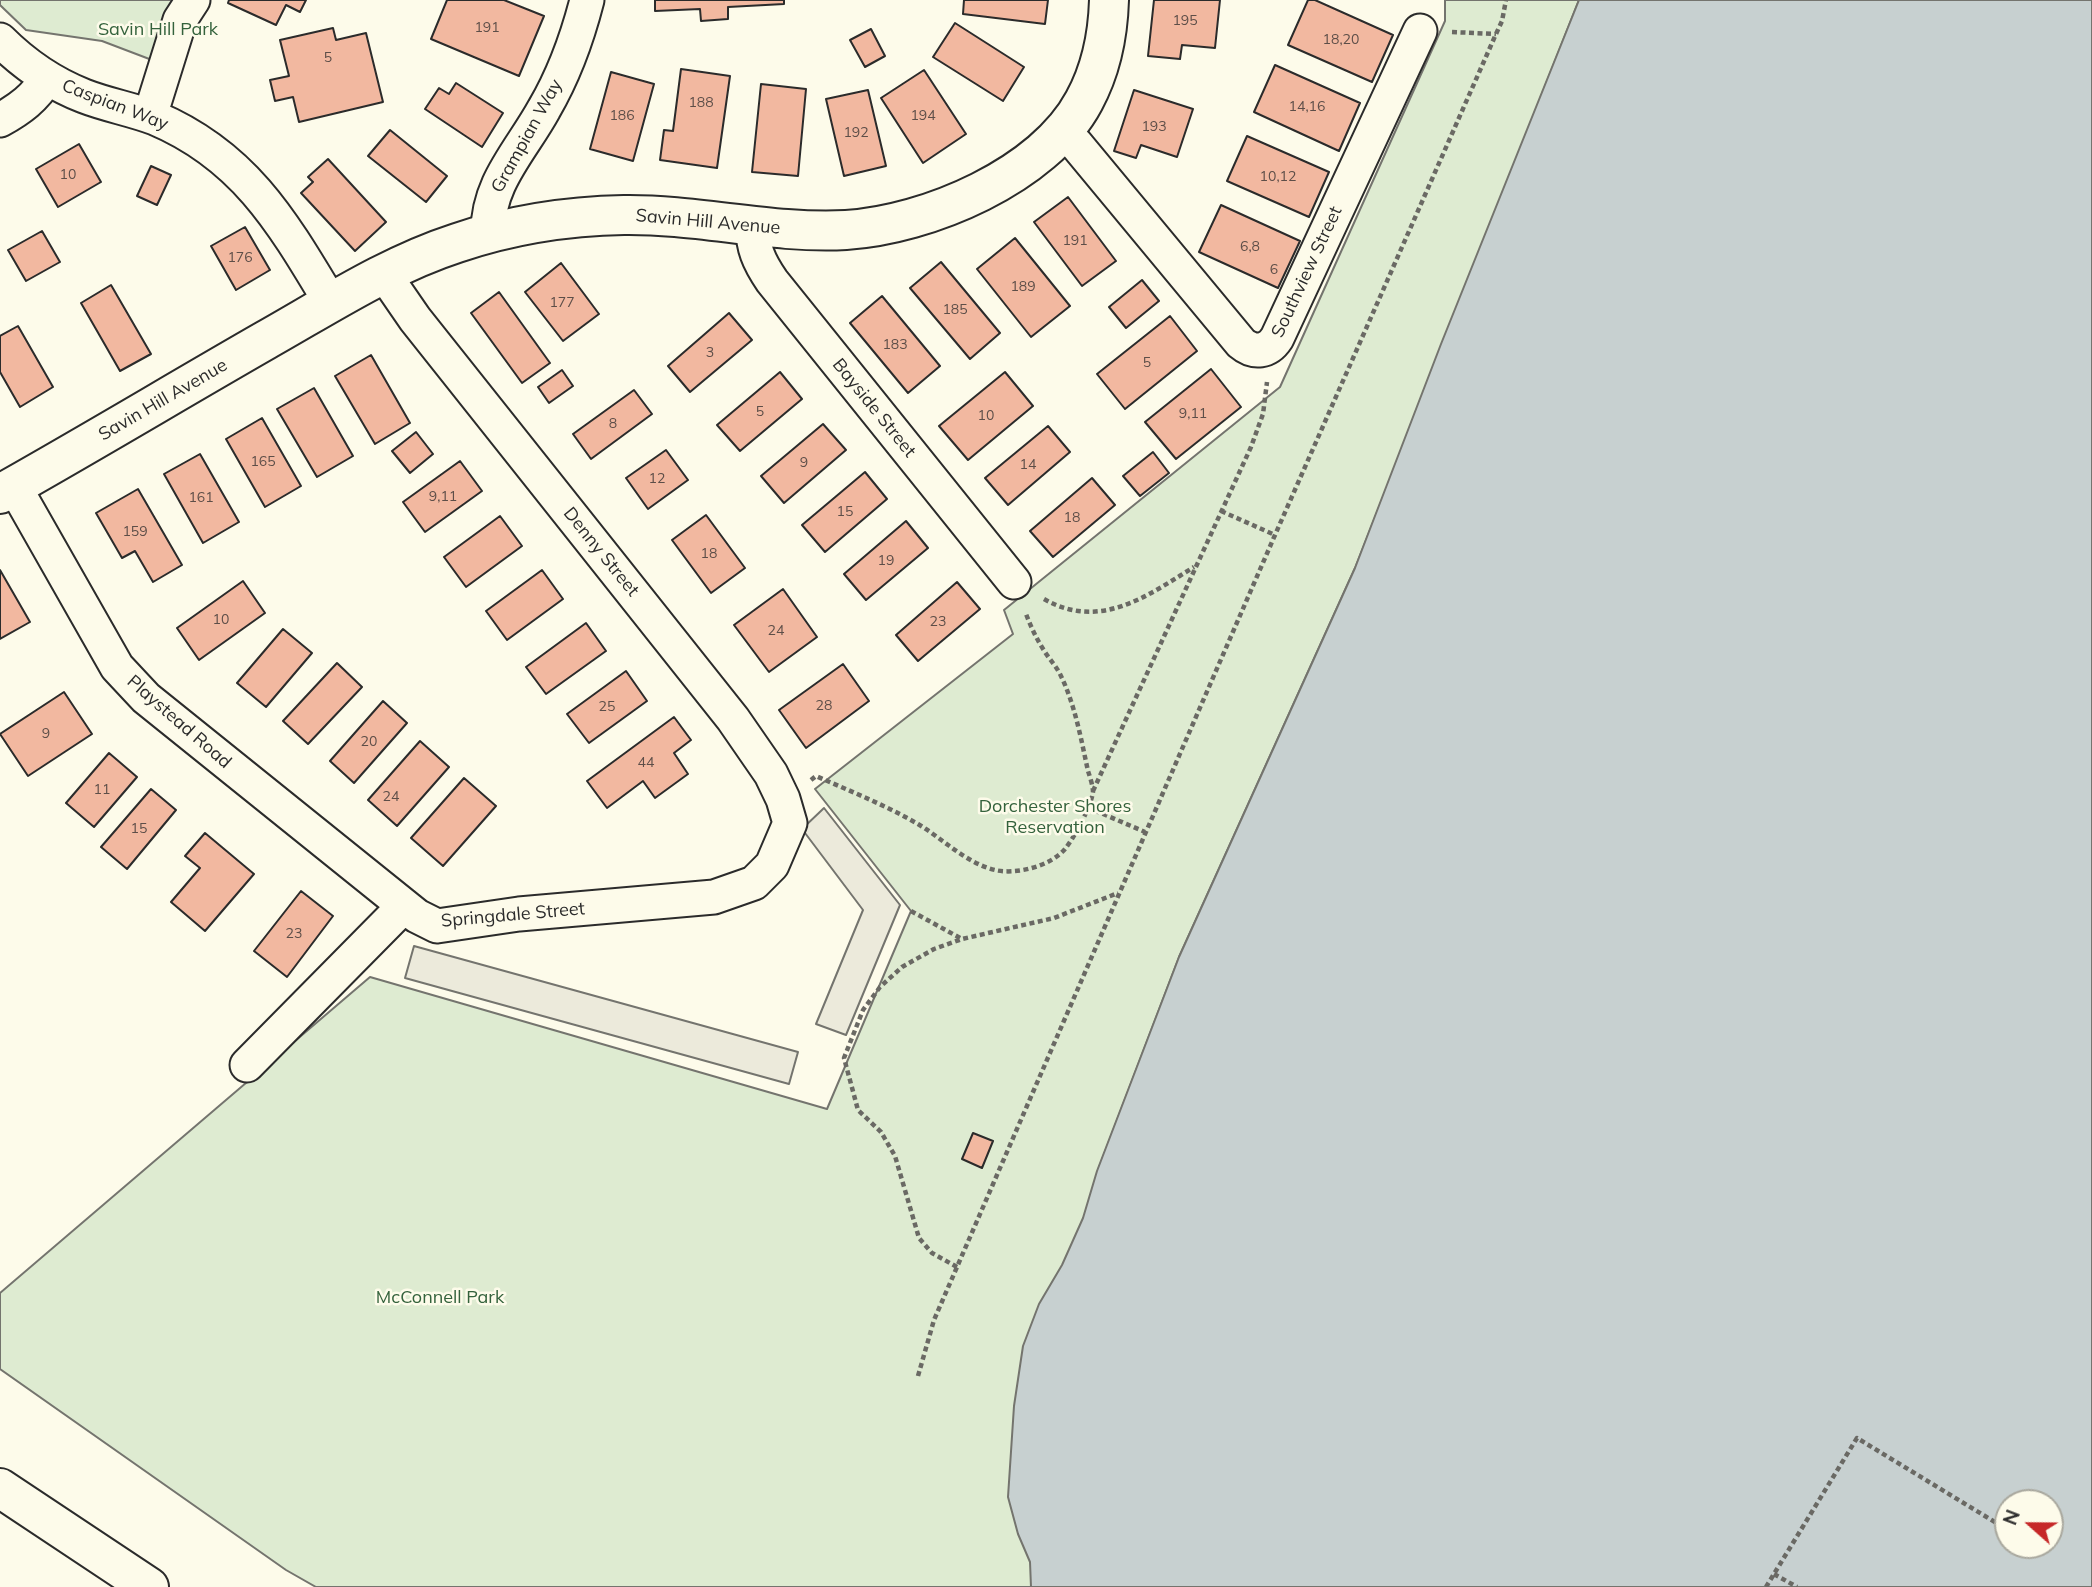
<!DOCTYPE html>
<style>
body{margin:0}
#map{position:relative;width:2092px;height:1587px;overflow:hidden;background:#fdfbea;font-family:Mulish,sans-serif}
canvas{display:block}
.north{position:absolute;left:1994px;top:1489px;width:70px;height:70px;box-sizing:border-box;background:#fdfbea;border:2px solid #a9a89e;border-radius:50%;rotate:291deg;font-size:19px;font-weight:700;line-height:28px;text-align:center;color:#2b2b2b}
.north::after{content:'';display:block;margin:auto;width:24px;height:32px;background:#c62828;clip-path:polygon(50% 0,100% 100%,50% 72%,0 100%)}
</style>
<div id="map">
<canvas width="2092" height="1587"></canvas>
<div class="north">N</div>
</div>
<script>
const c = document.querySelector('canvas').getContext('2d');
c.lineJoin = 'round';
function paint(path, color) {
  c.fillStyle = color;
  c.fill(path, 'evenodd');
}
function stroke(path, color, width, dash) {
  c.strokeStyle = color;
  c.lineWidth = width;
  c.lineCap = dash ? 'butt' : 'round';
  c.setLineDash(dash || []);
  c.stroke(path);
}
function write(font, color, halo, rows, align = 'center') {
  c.font = font + ' Mulish,sans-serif';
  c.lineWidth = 5;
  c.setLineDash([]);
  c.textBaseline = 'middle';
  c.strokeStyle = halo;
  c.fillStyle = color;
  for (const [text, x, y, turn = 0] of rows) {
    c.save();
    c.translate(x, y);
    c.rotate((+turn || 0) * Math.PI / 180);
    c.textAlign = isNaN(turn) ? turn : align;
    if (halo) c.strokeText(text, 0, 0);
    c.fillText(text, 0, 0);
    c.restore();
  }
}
const green = new Path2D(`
 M0 0H210L173 68 102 41 26 30 0 5Z
 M1445 0H1579L1355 568 1179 957 1098 1170 1396 1587H316L286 1570 0 1369V1293L370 977 827 1109 911 911 815 789 1013 634 1004 610 1280 387 1445 21Z`);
const parking = new Path2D(`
 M824 808 900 905 846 1035 816 1024 863 910 802 829Z
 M414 946 798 1052 789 1084 405 978Z`);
const water = new Path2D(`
 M1579 0H2092V1587H1031L1030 1562 1018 1534 1008 1497 1014 1406 1023 1346 1039 1304 1062 1265 1083 1218 1097 1171 1179 957 1355 568 1441 344ZM2008 1503H2050V1545H2008Z`);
const building = new Path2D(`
 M229 0H306L300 12 286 5 276 25 228 3Z
 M447 0H504L544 16 519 76 431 39Z
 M655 0H784V4L728 7V19L701 21 700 9 655 11Z
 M964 0H1048L1045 24 963 14Z
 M1154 0H1220L1215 48 1182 45 1180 59 1148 56Z
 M1308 0H1315L1393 35 1372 82 1288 45Z
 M955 23 1024 67 1003 101 933 57Z
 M333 28 336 40 366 33 383 102 299 122 293 97 275 101 270 80 289 76 280 40Z
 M871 29 885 56 865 67 850 40Z
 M1275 65 1360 103 1339 151 1254 112Z
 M681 69 730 76 717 168 660 160 664 130 673 131Z
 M924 70 966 134 923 163 881 98Z
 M611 72 654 84 633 161 590 149Z
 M456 83 503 113 482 147 425 109 439 88 449 94Z
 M761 84 806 89 798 176 752 172Z
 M868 90 886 166 844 176 826 99Z
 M1134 90 1193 109 1177 157 1141 145 1136 158 1114 151Z
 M390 130 447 176 426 202 368 156Z
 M1247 136 1329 172 1309 217 1227 181Z
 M79 144 101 182 58 207 36 169Z
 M328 159 386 222 355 251 301 193 313 182 308 177Z
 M151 166 171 175 157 205 137 196Z
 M1068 197 1116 261 1082 286 1034 222Z
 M1221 205 1300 241 1278 288 1199 252Z
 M245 227 270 270 236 290 211 246Z
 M42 231 60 262 26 281 8 250Z
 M1015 238 1070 306 1031 337 977 269Z
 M941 262 1000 333 970 359 910 288Z
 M561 263 599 314 563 341 525 292Z
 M1142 280 1159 301 1126 328 1109 307Z
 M111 285 151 354 120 371 81 303Z
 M499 292 550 363 522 383 471 313Z
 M882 296 940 366 908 393 850 323Z
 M729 313 752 340 690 392 668 366Z
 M1170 316 1197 351 1125 409 1097 374Z
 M18 326 53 387 20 407 0 372V336Z
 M371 355 410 423 375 444 335 376Z
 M1211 369 1241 407 1176 459 1145 422Z
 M562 370 573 386 549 403 538 387Z
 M780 372 802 399 740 451 717 425Z
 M1005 372 1033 406 968 460 939 426Z
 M314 388 353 456 317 477 277 409Z
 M634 390 652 414 591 459 573 434Z
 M262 418 301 486 265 507 226 439Z
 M823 424 846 450 784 503 761 476Z
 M1048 426 1070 452 1008 505 985 478Z
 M416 432 433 454 410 473 392 451Z
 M666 450 688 480 648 509 626 478Z
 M1153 452 1169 473 1140 496 1123 476Z
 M200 454 239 522 203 543 164 474Z
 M460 461 482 491 425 532 403 502Z
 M865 472 887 499 825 552 802 525Z
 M1092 478 1115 505 1053 557 1030 531Z
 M138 489 182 565 153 582 135 551 122 558 96 513Z
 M706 515 745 568 711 593 672 540Z
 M500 516 522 546 466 587 444 557Z
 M906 521 928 548 866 600 844 574Z
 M0 570 30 622 0 639Z
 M542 570 563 599 507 640 486 611Z
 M243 581 265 613 199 660 177 628Z
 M957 582 980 609 918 661 896 635Z
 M783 589 817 637 769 672 734 625Z
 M586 623 606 651 546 694 526 667Z
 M283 629 312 653 266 707 237 683Z
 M337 663 362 687 308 744 283 721Z
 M843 664 869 701 806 748 779 710Z
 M626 671 647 701 589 743 567 714Z
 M64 692 92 734 28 776 0 734Z
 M383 701 407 723 354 783 330 761Z
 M674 717 691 740 674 753 688 774 655 798 643 781 607 808 587 781Z
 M420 741 449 767 397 826 368 800Z
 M109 753 137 777 94 827 66 803Z
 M464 778 496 806 443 866 411 838Z
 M151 789 176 810 127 869 101 847Z
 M205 833 254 874 205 931 171 902 200 868 185 856Z
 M301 891 333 916 287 977 254 951Z
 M973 1133 993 1141 982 1168 962 1159Z`);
const path = new Path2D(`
 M1452 32 1496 34
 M1221 511 1275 535
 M1044 599C1100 631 1147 596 1194 567
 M811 780 816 776C850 791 885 805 918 824 943 839 966 863 995 870 1016 875 1051 866 1065 849 1074 838 1091 807 1093 792 1093 786 1090 777 1088 771 1081 739 1075 704 1060 674 1056 666 1050 660 1045 652 1037 640 1031 627 1026 614
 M1093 791 1251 447 1263 414 1267 382
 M1087 807 1145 832
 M911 911 962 939
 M957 1267 932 1253 919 1238 895 1156 881 1132 858 1110 844 1058 863 1010 880 987 902 967 934 949 962 939 1054 918 1118 893
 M918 1376 934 1320 957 1267 1275 535 1496 34 1502 21 1506 0
 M1774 1574 1797 1587
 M1766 1587 1857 1438 2003 1527`);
const street = new Path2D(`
 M0 40C24 64 51 83 84 96 107 105 131 109 155 118 245 156 283 223 331 303
 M150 116 180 20 193 0
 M0 120C20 109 35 98 47 78
 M1062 131 1076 144 1241 343C1254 354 1268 352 1277 338L1420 31
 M753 224C752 247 759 262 772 281L1014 582
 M488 234C487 183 521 151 544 109 564 75 577 39 587 0
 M14 486 117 667 146 698 417 916 437 926 519 914 714 897 754 883 772 865 790 823 783 799 771 774 733 719 415 319 384 274
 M247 1065 403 907`);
const secondary = new Path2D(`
 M0 494C89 444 177 391 266 340 328 305 389 265 457 243 510 225 569 216 624 215 698 214 772 234 846 230 927 225 1044 176 1084 101 1101 70 1108 34 1109 0`);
const highway = new Path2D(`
 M0 1488 149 1587`);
const numberNames = [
 ["195",1185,21],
 ["191",487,28],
 ["18,20",1341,40],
 ["5",328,58],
 ["188",701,103],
 ["14,16",1307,107],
 ["186",622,116],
 ["194",923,116],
 ["193",1154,127],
 ["192",856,133],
 ["10",68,175],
 ["10,12",1278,177],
 ["191",1075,241],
 ["6,8",1250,247],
 ["176",240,258],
 ["6",1274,270],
 ["189",1023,287],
 ["177",562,303],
 ["185",955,310],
 ["183",895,345],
 ["3",710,353],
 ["5",1147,363],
 ["5",760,412],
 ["9,11",1193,414],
 ["10",986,416],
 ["8",613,424],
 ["165",263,462],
 ["9",804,463],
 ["14",1028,465],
 ["12",657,479],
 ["9,11",443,497],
 ["161",201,498],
 ["15",845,512],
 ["18",1072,518],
 ["159",135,532],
 ["18",709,554],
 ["19",886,561],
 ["10",221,620],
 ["23",938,622],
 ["24",776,631],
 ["28",824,706],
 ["25",607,707],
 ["9",46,734],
 ["20",369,742],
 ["44",646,763],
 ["11",102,790],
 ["24",391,797],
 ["15",139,829],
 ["23",294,934]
];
const parkNames = [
 ["Savin Hill Park",158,30],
 ["Dorchester Shores",1055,807],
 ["Reservation",1055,828],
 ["McConnell Park",440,1298]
];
const streetNames = [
 ["Caspian Way",115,105,21],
 ["Grampian Way",527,136,-61],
 ["Savin Hill Avenue",708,222,5],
 ["Southview Street",1307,272,-65],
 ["Savin Hill Avenue",163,400,-30],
 ["Bayside Street",874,408,51],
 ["Denny Street",601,552,51],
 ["Playstead Road",179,722,41],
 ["Springdale Street",513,915,-5]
];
paint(green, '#deebd1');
stroke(green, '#74746e', 2);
paint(parking, '#eceadb');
stroke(parking, '#74746e', 2);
paint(water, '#c7d0d0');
stroke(water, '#74746e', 2);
paint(building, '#f2b8a0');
stroke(building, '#2b2b2b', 2);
stroke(street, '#2b2b2b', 37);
stroke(secondary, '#2b2b2b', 42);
stroke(highway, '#2b2b2b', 42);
stroke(path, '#6a6964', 4.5, [5, 3.5]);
stroke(street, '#fdfbea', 33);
stroke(secondary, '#fdfbea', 38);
stroke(highway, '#fdfbea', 38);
write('14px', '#5d4e48', null, numberNames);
write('18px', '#34623c', '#fdfbea', parkNames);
write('18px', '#2b2b2b', '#fdfbea', streetNames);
</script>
